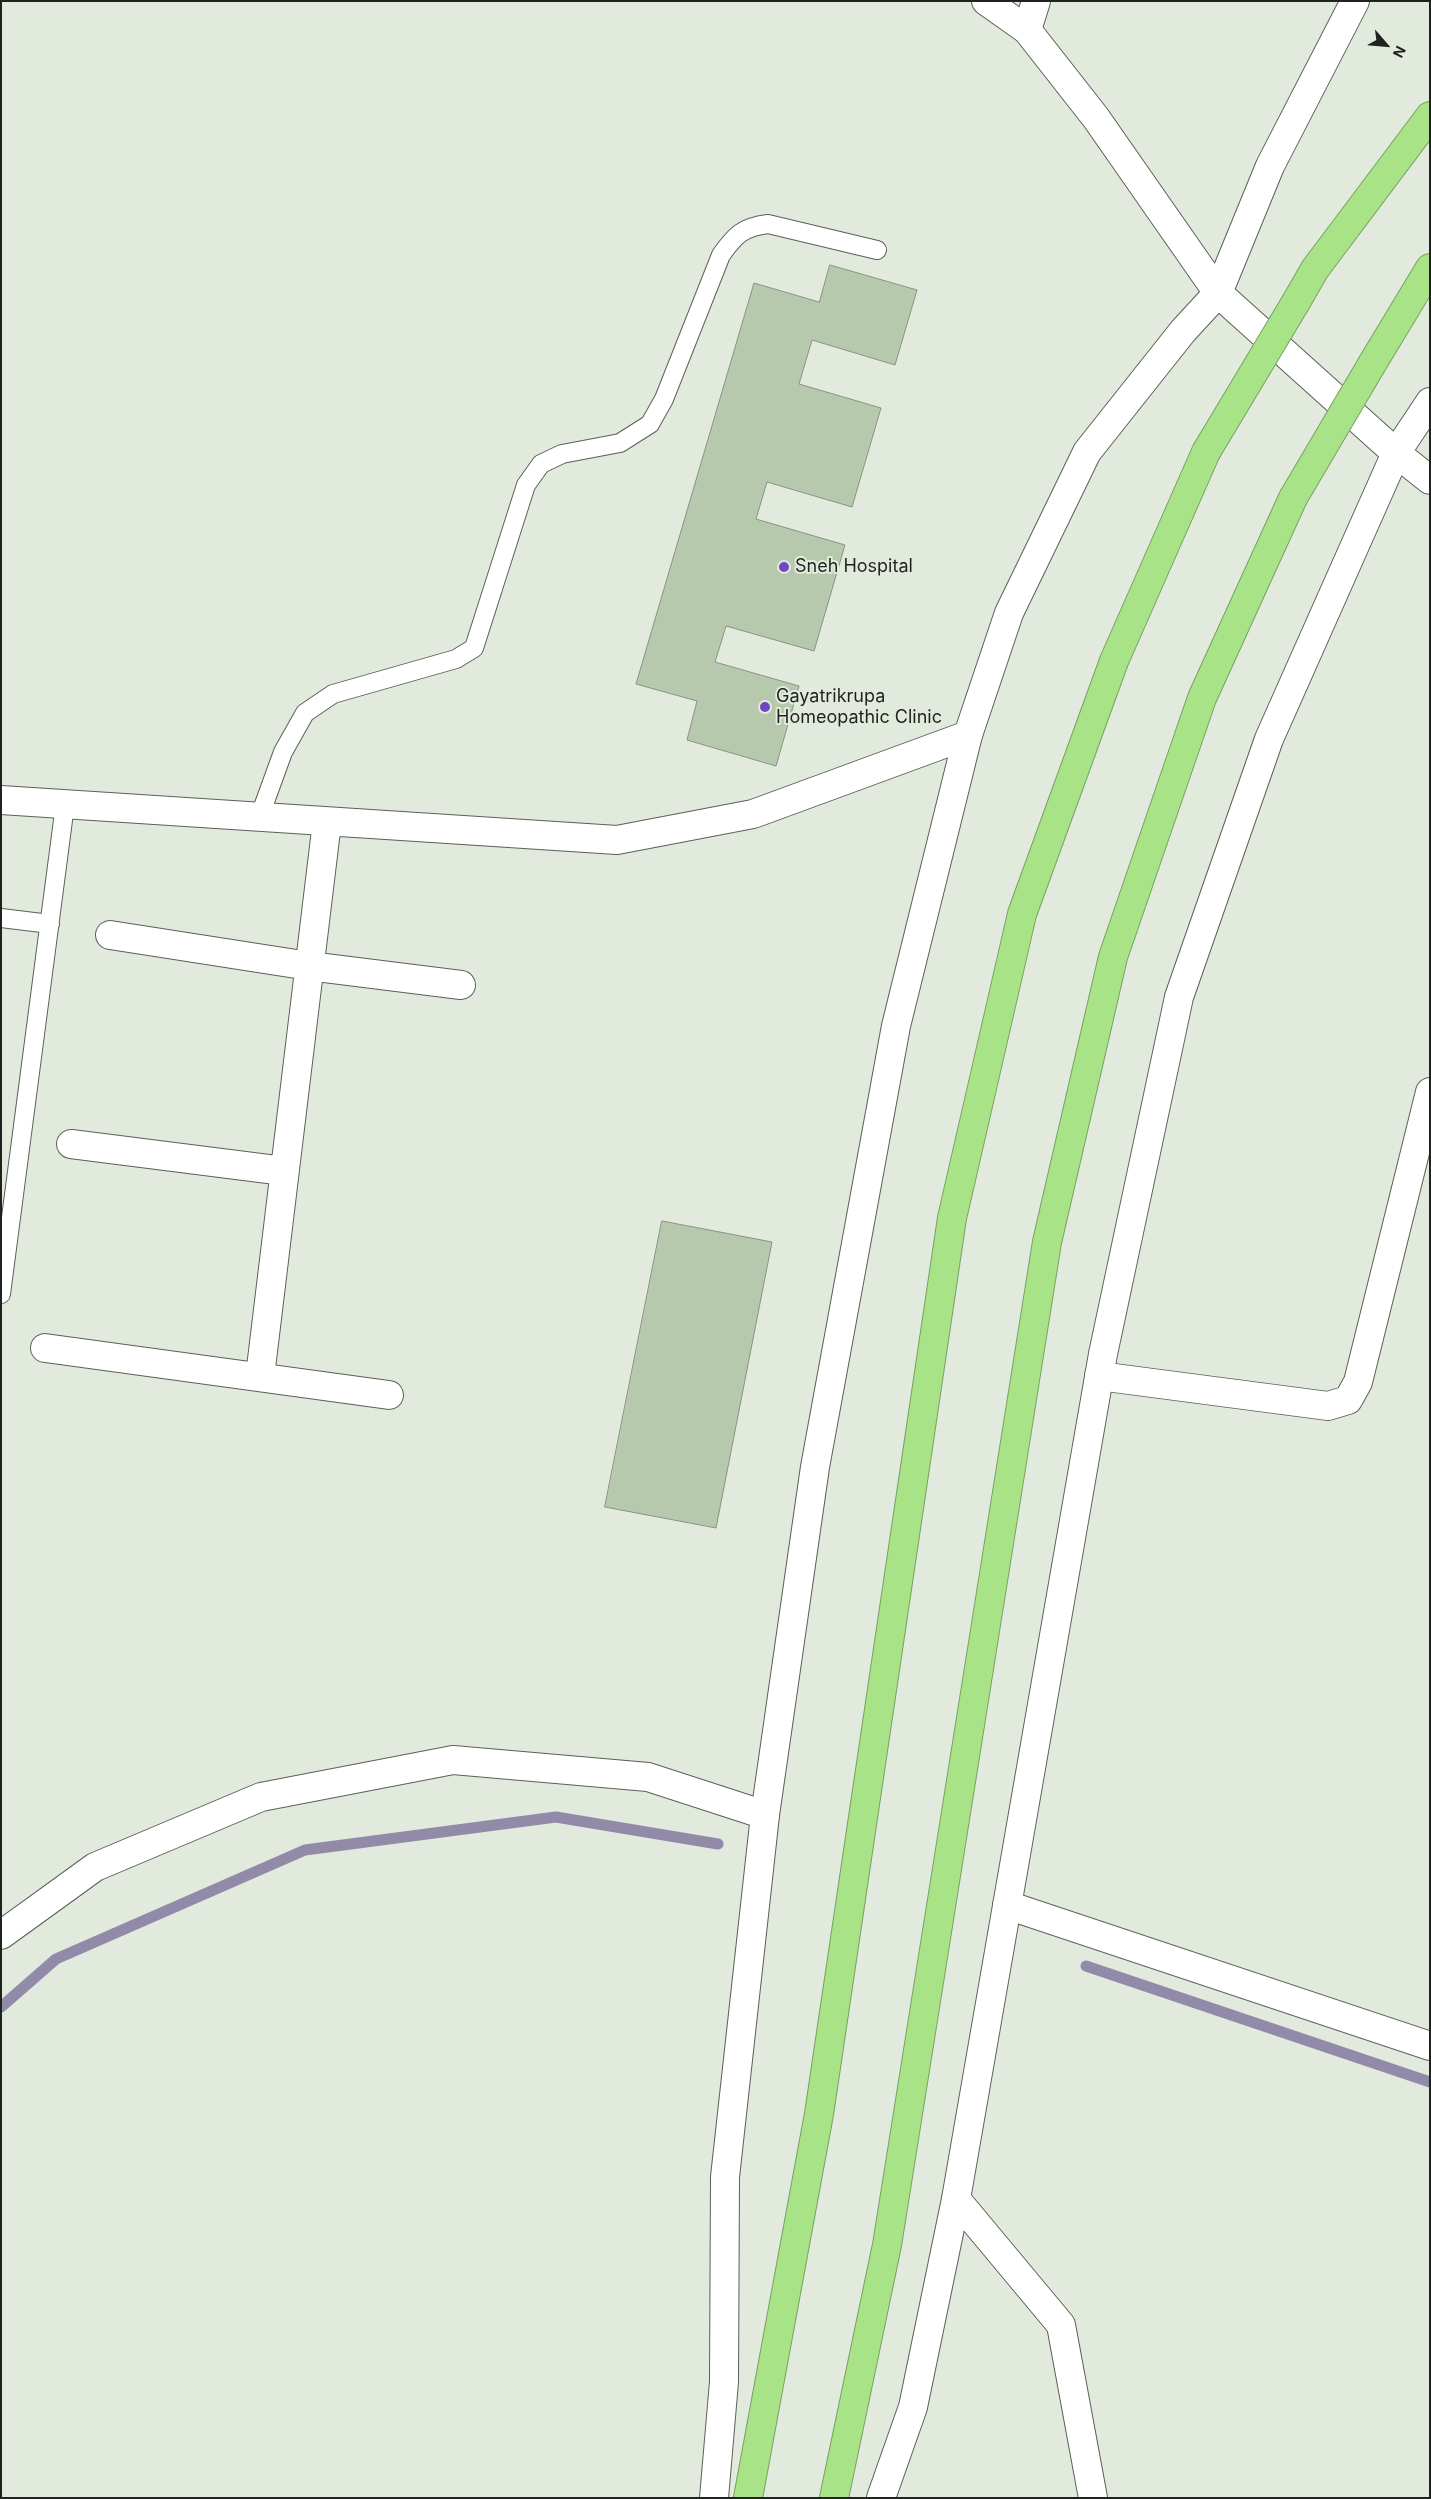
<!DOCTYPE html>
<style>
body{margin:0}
#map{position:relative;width:1431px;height:2499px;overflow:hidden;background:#e2eade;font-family:Inter,sans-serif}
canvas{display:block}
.frame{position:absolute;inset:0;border:2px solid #1f221e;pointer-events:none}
.north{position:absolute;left:1361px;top:20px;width:50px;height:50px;-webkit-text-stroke:4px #e2eade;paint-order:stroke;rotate:117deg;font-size:14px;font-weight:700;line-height:20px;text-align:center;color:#1f221e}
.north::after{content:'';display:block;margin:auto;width:18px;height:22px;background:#1f221e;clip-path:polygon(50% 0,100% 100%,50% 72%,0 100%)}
</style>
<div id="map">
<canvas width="1431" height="2499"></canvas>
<div class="frame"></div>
<div class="north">N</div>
</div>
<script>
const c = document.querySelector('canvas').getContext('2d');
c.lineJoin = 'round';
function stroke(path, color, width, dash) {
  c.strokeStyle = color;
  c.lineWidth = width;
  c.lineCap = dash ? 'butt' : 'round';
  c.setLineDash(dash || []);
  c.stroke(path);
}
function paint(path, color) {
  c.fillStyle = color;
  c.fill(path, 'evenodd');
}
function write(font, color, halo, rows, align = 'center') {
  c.font = font + ' Inter,sans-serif';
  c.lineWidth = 4;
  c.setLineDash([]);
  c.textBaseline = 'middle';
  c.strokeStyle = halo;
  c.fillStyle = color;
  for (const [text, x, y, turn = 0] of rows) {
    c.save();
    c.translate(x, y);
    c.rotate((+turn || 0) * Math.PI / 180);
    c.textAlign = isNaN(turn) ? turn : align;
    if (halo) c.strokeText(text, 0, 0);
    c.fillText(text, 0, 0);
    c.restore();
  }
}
const stream = new Path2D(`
 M1086 1966 1430 2082
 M1 2007 56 1959 305 1850 556 1817 718 1844`);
const building = new Path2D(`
 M830 265 917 290 895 365 812 340 799 384 881 408 852 507 767 482 756 519 845 545 814 651 726 626 715 662 799 686 776 766 687 740 697 701 636 684 754 283 819 302Z
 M662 1221 772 1242 716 1528 605 1507Z`);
const lane = new Path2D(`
 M259 818 283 752 305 713 333 694 456 659 474 648 526 485 541 464 562 454 620 443 650 424 664 399 721 255C735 235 743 227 768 224L877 250
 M1 918 50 924
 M1 1294 65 805`);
const street = new Path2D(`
 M1027 30 1036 1
 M1 800 617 840 753 814 968 735
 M110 935 309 966 461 985
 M71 1144 284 1171
 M45 1348 389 1395
 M260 1376 327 822
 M1099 1376 1328 1406 1348 1400 1358 1382 1430 1092
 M1007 1905 1430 2046
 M1 1935 95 1867 261 1797 453 1760 648 1777 765 1815
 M956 2199 1061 2325 1093 2498`);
const secondary = new Path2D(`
 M986 1 1027 30 1096 118 1218 293 1396 453 1430 480
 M714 2498 724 2382 725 2177 765 1815 815 1467 896 1026 968 735 1009 613 1087 452 1183 331 1218 293 1270 166 1355 1
 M881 2498 913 2407 956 2199 1103 1354 1179 997 1269 739 1396 453 1430 402`);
const highway = new Path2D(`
 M1296 302 1315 269 1430 116
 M1372 364 1430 268
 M748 2498 819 2114 952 1218 1022 914 1114 661 1206 452
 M834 2498 887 2245 1047 1242 1113 957 1202 698 1293 498`);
const highwayBridge = new Path2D(`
 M1206 452 1296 302
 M1293 498 1372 364`);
const markers = [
 [784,567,6,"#7047bf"],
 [765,707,6,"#7047bf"]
];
const poiNames = [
 ["Sneh Hospital",795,567],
 ["Gayatrikrupa",776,697],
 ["Homeopathic Clinic",776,718]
];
stroke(stream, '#918ba9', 11);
paint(building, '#b6c9ac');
stroke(building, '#8a9187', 1);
stroke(lane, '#5a6056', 20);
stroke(street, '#5a6056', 30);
stroke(secondary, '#5a6056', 30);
stroke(highway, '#78a062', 30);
stroke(lane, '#fff', 18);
stroke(street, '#fff', 28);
stroke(secondary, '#fff', 28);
stroke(highway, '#a8e487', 28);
stroke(highwayBridge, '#78a062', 30, []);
stroke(highwayBridge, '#a8e487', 28);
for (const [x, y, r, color] of markers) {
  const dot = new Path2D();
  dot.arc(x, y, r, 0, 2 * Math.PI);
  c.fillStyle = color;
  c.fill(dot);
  stroke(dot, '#e2eade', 2);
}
write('18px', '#1f221e', '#e2eade', poiNames, 'left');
</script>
